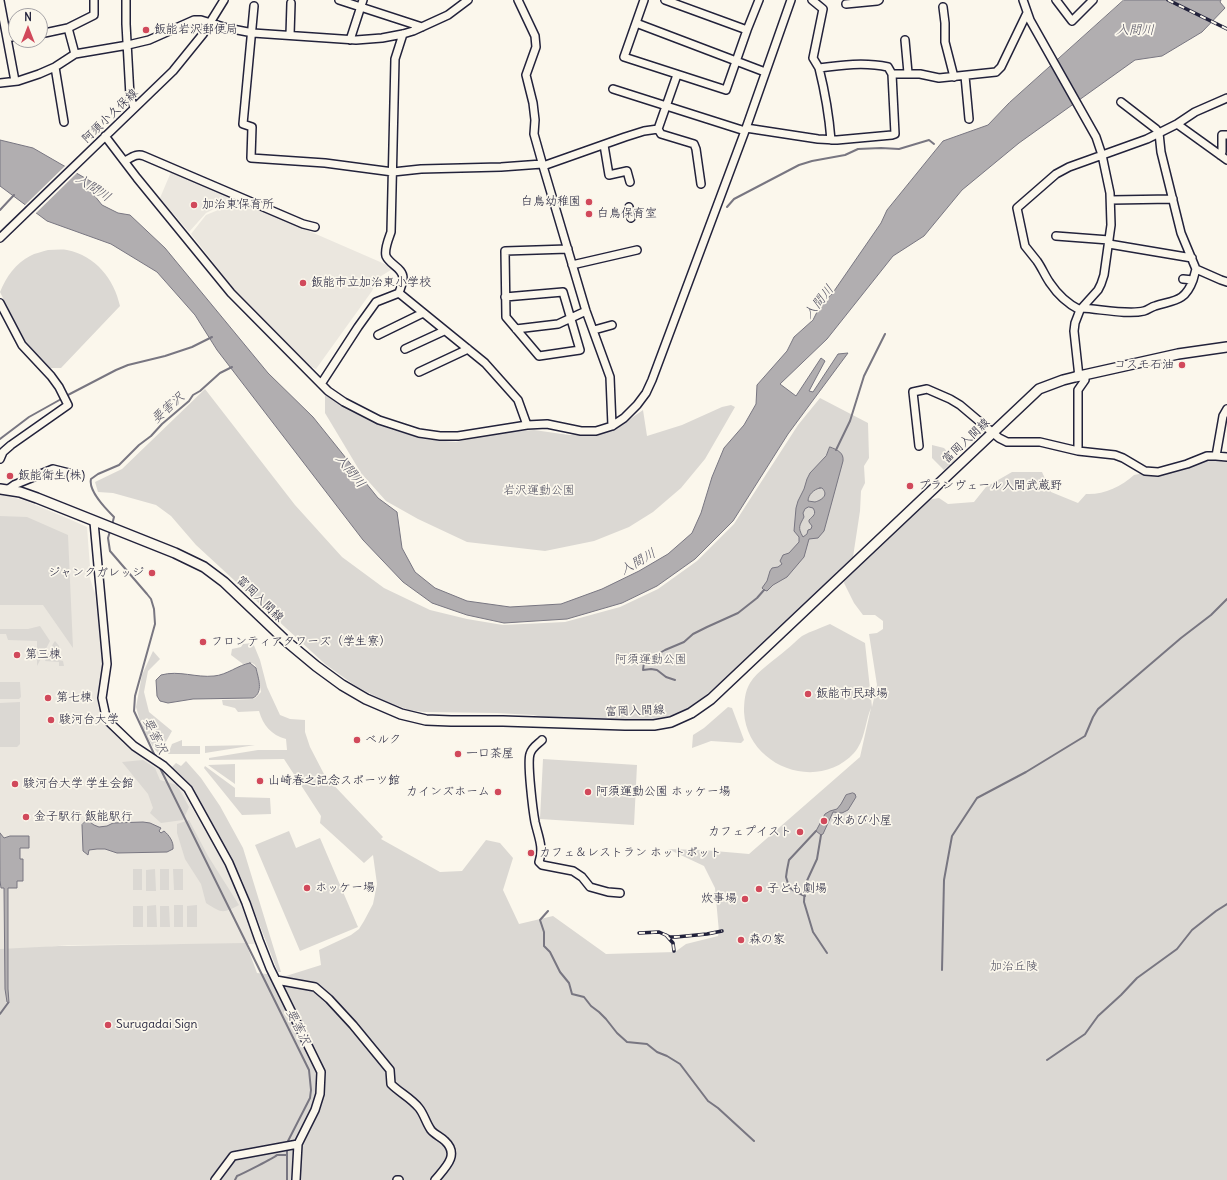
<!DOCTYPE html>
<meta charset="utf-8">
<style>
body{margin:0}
#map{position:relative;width:1227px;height:1180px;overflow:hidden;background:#fbf7ec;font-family:Delius,sans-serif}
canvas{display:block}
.north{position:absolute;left:8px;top:8px;width:40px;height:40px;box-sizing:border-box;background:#fbf7ec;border:1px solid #a4a2a5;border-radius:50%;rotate:0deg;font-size:11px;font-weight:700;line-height:16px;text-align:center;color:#22223b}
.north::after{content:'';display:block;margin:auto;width:14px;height:18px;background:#d1495b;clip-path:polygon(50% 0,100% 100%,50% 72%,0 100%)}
</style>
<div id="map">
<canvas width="1227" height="1180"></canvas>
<div class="north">N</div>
</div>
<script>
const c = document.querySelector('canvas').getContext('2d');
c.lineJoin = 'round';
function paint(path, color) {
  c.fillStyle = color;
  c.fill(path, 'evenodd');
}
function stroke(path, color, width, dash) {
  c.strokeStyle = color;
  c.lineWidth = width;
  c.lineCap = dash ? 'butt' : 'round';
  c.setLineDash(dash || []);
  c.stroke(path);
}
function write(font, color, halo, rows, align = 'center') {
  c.font = font + ' Delius,"Klee One",sans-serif';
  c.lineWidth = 3.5;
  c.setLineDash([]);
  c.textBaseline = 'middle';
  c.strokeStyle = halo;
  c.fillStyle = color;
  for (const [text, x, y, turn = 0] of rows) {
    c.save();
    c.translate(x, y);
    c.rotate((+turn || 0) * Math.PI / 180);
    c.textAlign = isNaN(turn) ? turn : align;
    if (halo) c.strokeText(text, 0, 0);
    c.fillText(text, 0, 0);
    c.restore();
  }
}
const built = new Path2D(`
 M177 171 238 197 206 213 189 232 160 198 171 172Z
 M240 201 394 268 378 278 372 291 316 369 311 367 234 289 191 234 206 215Z
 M0 494 26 501 69 519 87 527 90 567 88 572 95 594 102 654V669L98 698V706L101 716 104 723 113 733 147 761 168 775 183 792 222 860 237 893 255 944 69 945 0 951Z`);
const green = new Path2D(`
 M48 250C54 250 61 249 67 250 96 256 114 279 120 306L61 368H48L25 343 0 292C6 277 16 263 30 256 35 253 42 252 48 250Z
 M205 389 295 505 342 557 384 588 430 610 467 619 503 625 565 622 620 607 658 589 697 561 734 524 798 425 820 398 868 423 869 458 864 466 865 483 861 491 860 511 853 557 732 673 706 695 677 717 654 722 548 718 533 715 497 713 424 712 409 710 385 701 357 687 325 664 196 545 171 516 156 505 113 493 98 492 95 482 122 469Z
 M325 393 350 410 390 429 423 439 456 442 504 432 534 430 569 435 602 433 613 431 643 410 647 436 682 425 722 407 731 405 735 407 705 459 681 488 653 512 629 527 594 541 545 551 467 542 418 519 386 501 361 473 325 413Z
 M932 445 944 448 955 460 944 470 932 458Z
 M1214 459 1227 461V1180H0V949L59 946 246 943 257 973 286 976 321 965 319 950 351 935 359 929 364 921 373 904 377 884 373 855 364 863 320 823 321 816 284 759 209 760V758L258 750H287L286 739C271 735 263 725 259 711L238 712 235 708 223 705 222 700 253 699 255 698 261 692 257 671 255 665 252 663 243 664 231 655 232 649 241 647 243 644 253 643 260 660 267 687 280 715 290 719 305 720V732L310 747 325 776 383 837 381 839 440 872 462 871 486 840 500 843 513 858 503 890 519 924 553 916 606 954 675 952 686 944 718 936 719 932 715 888 704 866 668 849 703 850 749 854 860 757 871 708C865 722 865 741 854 753 817 793 747 766 744 712 744 702 745 691 750 683 757 671 776 659 786 650 791 646 797 640 802 636 811 631 821 628 830 624L865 643 872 707 877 685 869 634 877 633 883 629V621L875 615H863L854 603 844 583 845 577 921 501 939 498 948 504 974 502 986 487 1012 472H1042L1051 492 1078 503 1086 494C1103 495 1121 487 1134 475Z
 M0 516 27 517 68 535 73 648 43 605H0Z
 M40 626 50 641 37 666V641L8 640 6 634H0V629H28Z
 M55 641 59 646 58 660 63 661 64 666H59V662L45 661 53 644Z
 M153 651 160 659 148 671 144 692 149 712 172 731 159 754 153 747 142 728 136 707 142 675Z
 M0 682H20L21 697 19 699H0Z
 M20 702V744L17 747H0V703Z
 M728 707 732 708 744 740 741 743 711 741 692 748 693 735 704 728Z
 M182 740V746H200V754H168L172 744Z
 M255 745 205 753V746Z
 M543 759 637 765 634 825 540 819Z
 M143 760 155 768 160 780 177 785 189 807 183 820 161 823 150 813 153 808 148 794 122 762Z
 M186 761 201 778 220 806 243 848 281 972H278L242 880 214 826 188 784 172 767 176 763 181 766Z
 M235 764V784L208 765Z
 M205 766 235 788V797L270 798 271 814 242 815 204 768Z
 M189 820 208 856 239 905C222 914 222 913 206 903L201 884 185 859 177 833V824Z
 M289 831 296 848 320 838 358 927 300 951 255 845Z
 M133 869H142V890H133Z
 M155 869 156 891H146V870Z
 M160 869H169V890H160Z
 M173 869H183V890H174Z
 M156 905 157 927H147V906Z
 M174 905H183V927H174Z
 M197 905V927H187V906Z
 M133 906H143V927H133Z
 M160 906H169L170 927H160Z`);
const water = new Path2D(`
 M1124 0H1221L1220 2 1225 8 1202 32 1162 56 1135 60 1019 143 962 190 924 236 893 256 827 339 780 384 796 396 821 358 825 361 809 391 813 392 838 354 848 353 788 434 733 521 695 559 657 586 622 603 567 619 504 623 467 615 432 603 403 582 363 540 217 350 195 315 157 272 111 244 47 221 0 186V140L33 148 104 189 94 195 102 205 118 213 130 215 165 248 268 373 313 417 378 498 397 512 402 548 415 572 435 588 467 601 510 607 561 604 602 589 639 571 668 554 692 533 701 513 712 477 724 448 744 425 756 404 757 385 787 351 794 337 813 320 821 304 832 294 881 223 887 210 943 141 988 125 1009 103Z
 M830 447C838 450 844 453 843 461L824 531 818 538 809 539 804 557 787 577 773 585 767 591 764 590 762 588 767 581 770 571 772 568 778 567 782 564 780 561 783 555 789 553 799 542V537L794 531 796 508 798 501 804 489 807 479 810 473 826 456ZM820 488H822C829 495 822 500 815 502L808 501C808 495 814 489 820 488ZM809 507 813 508C817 514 813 516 809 520V522L812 526 811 529 808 530 807 534 803 537C797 527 800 525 804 517L803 513 805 509Z
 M250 663 256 668C258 678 264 692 253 698L193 699 168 703 160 701 157 696 156 680 161 675C179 670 196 678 214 676 227 675 238 665 250 663Z
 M853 793 855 794 856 797 848 810 842 813 833 812 823 834 821 835 816 831 825 814 830 811 837 809 841 804 846 795Z
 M87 820 94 825 99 827 107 826 113 823 143 822 150 823 161 828 159 831 161 833 164 831C169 835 174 842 173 849L167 852 117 853 105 849H97L89 850 88 855 83 851 82 825Z
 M0 833 4 838 10 836H29V848H20V859H23V881H17V888H8V989L9 1003 7 1002 5 989 4 888H1L0 881Z`);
const pier = new Path2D(`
 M66 165 78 172 35 214 24 206Z`);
const stream = new Path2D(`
 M727 207 734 199 799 165 812 161 845 155 858 149 881 148 899 149 929 140 934 144
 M0 210 14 195
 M66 396 116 370 128 365 165 356 192 347 212 337
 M0 439 29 417 63 398
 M836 450 850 421 864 376 885 334
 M112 525 114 517C106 509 88 491 91 479L98 474 119 465 139 445 151 436 162 424 189 401 193 395 200 391 220 373 232 367
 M110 531 108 538 110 551 147 594 151 599 154 609 155 624 135 696 134 711 155 756
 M675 680 666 677 657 670 651 669 643 670 644 662 665 650 684 642 693 634 707 627 738 613 757 598 764 590
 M159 766 309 1070 311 1090 310 1098 287 1143V1180
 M821 835 817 859 805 885 804 902 813 932 827 953
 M805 896 794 891 789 887 786 877 787 870 789 860 816 831
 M548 911 540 920 544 932V946L550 952 560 972 569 983 572 994 584 997 591 1006 599 1012 606 1019 617 1033 627 1042 647 1044 657 1052 667 1056 680 1064 708 1101 718 1108 754 1141
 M942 970 944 880 952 836 977 798 1026 772 1085 736 1093 717 1098 709 1181 638 1211 615 1227 599
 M0 1014 8 1003
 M1047 1060 1085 1034 1098 1016 1121 995 1137 978 1177 949 1192 930 1216 911 1227 904
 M235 1180 237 1176C242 1174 274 1158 277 1155H287`);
const minor = new Path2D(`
 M126 0V24L130 96 134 108
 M339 0 422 27
 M518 0 535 36 536 47 526 75 533 103 535 120 534 134 543 166 586 311 610 377 612 426
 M644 0 624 57 726 90 747 30 665 0
 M812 0 823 9 813 58 819 68C841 65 865 62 888 67L892 74
 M1023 0 1030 20 1096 137 1102 155 1110 193 1111 225 1104 275 1101 284 1098 290 1080 310 1075 323 1074 331 1079 377
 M1056 0 1072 21 1093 0
 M0 1 15 81
 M846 4 877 1 879 0
 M254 6 243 124 252 127 251 158 325 163 393 172 421 169 501 167 542 164
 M943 7 945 23V42L954 77
 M636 23 765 72
 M68 28 94 15V0
 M747 30 759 0
 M40 34 68 28 75 54
 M290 35 291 3
 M7 38 16 36
 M350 40 363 0
 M905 40 908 73
 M55 67 64 122
 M819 68C825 92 829 115 831 140
 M677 75 658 129 661 134 694 144 696 149 701 184
 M965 76 969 119
 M0 83 18 81 39 74 55 67 75 54 128 45 149 40 194 20H201L227 28 253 33 356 40 382 38 403 34 413 31 448 15 468 0
 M613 89 745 131
 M1121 102 1156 129 1159 133 1161 152 1181 233 1196 269 1193 280 1183 279
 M1177 124 1227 160
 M746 128 818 139 837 140 892 135 895 134 892 74H920L939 78 996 72 1001 67 1027 13
 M105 136 137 178 231 293 328 391 344 402 379 420 419 433 440 436H458L527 425 547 424 581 431H596L612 426 624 418 637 405 646 393 652 380 745 131 791 0
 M604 145 609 175 627 171 630 182
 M1220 155 1222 152V135H1227
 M125 161C132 157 137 153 144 156L303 224 315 227
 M543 166 625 137 644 131 658 129
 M1111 200 1173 199
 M629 207 631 218
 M1056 236 1109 240
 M0 238 173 71 203 34 224 0
 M1109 244 1192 258
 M572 265 637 250
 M1196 269 1221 280 1227 282
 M399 293 485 363 518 400 527 425
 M505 297 563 292 580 350 539 356 506 317 505 251 568 249
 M0 303 22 345 51 376 59 387 68 405 11 445 3 452 0 459
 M1082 308C1100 309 1128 315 1144 311 1148 310 1151 307 1155 306 1174 300 1185 302 1193 280
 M1080 310C1068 304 1058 295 1050 283 1045 276 1042 268 1037 261 1033 256 1029 251 1025 246L1017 208 1056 174 1069 167 1147 139 1177 124 1195 112 1227 98
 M516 329 558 324 586 311
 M594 330 612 325
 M378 335 423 313
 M405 349 444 331
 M419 372 468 349
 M321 384 358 327 376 302 399 293C400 289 403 283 403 278 403 268 390 265 386 256 384 249 389 238 391 232L395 59 403 34
 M919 446 913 392 927 389 950 399 960 405 999 438 1007 442H1040L1078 451 1115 455 1123 458 1145 471 1158 472 1187 464 1207 456H1216L1227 457
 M1078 451V390L1085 380V375
 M1216 456 1223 416 1227 409
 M7 490 14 485 53 469 69 473
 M94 522 107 664 102 698 105 712 108 721 134 746 164 766 188 789 229 863 246 903 259 940 270 968 321 1072 320 1094 315 1110 298 1144 296 1180
 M542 740C538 744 532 747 530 754 527 763 533 811 535 822 538 836 544 847 539 862L542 865 573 871 582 877 590 887 608 892 620 893
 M276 980 315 987 329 999 353 1025 390 1070 391 1084C400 1093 411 1098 419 1108 424 1114 426 1123 431 1130 434 1134 441 1137 445 1141 460 1155 445 1168 435 1180
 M215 1180 233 1156 298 1144
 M397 1180H399`);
const major = new Path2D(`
 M0 489 20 492 37 498 175 553 204 567 224 582 286 641 316 666 342 685 366 699 401 714 426 720 451 721H503L625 725H654L671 722 691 713 711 699 1039 389 1063 380 1075 377 1178 354 1227 347`);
const rail = new Path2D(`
 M1168 0 1227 29
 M639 933 659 932 670 937H676L707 934 722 931
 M666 935 673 943 674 951`);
const markers = [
 [146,30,4,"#d1495b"],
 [589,202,4,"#d1495b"],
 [194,205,4,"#d1495b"],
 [589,214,4,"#d1495b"],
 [303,283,4,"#d1495b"],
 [1182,365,4,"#d1495b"],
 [10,476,4,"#d1495b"],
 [910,486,4,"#d1495b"],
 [152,573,4,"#d1495b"],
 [203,642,4,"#d1495b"],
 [17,655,4,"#d1495b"],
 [808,694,4,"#d1495b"],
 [48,698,4,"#d1495b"],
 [51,720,4,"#d1495b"],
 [357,740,4,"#d1495b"],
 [458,754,4,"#d1495b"],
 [260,781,4,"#d1495b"],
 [15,784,4,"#d1495b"],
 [498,792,4,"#d1495b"],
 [588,792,4,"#d1495b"],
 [26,817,4,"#d1495b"],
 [824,821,4,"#d1495b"],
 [800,832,4,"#d1495b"],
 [531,853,4,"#d1495b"],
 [307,888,4,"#d1495b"],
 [759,889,4,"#d1495b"],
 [745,899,4,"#d1495b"],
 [741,940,4,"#d1495b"],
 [108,1025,4,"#d1495b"]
];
const poiNames = [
 ["飯能岩沢郵便局",154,30],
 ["白鳥幼稚園",581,202,"right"],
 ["加治東保育所",202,205],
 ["白鳥保育室",597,214],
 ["飯能市立加治東小学校",311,283],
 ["コスモ石油",1174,365,"right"],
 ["飯能衛生(株)",18,476],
 ["プランヴェール入間武蔵野",918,486],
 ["ジャンクガレッジ",144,573,"right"],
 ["フロンティアタワーズ（学生寮）",211,642],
 ["第三棟",25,655],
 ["飯能市民球場",816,694],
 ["第七棟",56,698],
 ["駿河台大学",59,720],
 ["ベルク",365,740],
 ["一口茶屋",466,754],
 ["山崎春之記念スポーツ館",268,781],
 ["駿河台大学 学生会館",23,784],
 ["カインズホーム",490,792,"right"],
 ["阿須運動公園 ホッケー場",596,792],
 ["金子駅行 飯能駅行",34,817],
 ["水あび小屋",832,821],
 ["カフェプイスト",792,832,"right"],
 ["カフェ＆レストラン ホットポット",539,853],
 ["ホッケー場",315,888],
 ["子ども劇場",767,889],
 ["炊事場",737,899,"right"],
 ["森の家",749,940],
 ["Surugadai Sign",116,1025]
];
const streetNames = [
 ["阿須小久保線",110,116,-44],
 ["富岡入間線",966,441,-43],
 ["富岡入間線",260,599,44],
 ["富岡入間線",635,711,-2]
];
const parkNames = [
 ["岩沢運動公園",539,491],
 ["阿須運動公園",651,660],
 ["加治丘陵",1014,967]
];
const waterNames = [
 ["入間川",1135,30],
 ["入間川",93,188,33],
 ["入間川",819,302,-51],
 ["要害沢",168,408,-42],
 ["入間川",350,471,51],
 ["入間川",638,562,-30],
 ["要害沢",155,736,64],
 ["要害沢",298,1027,64]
];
paint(built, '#ebe7df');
paint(green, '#dbd8d3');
paint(water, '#b1aeb0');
stroke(water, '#787681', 1);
paint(pier, '#fbf7ec');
stroke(stream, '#787681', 2);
stroke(minor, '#22223b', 10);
stroke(major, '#22223b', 12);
stroke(minor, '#fbf7ec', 7);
stroke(major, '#fbf7ec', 9);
stroke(rail, '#22223b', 3.5);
stroke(rail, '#fbf7ec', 2, [6]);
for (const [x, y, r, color] of markers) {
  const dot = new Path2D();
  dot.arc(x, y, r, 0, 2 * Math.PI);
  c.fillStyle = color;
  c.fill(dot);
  stroke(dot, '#fbf7ec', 1.5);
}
write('12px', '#22223b', '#fbf7ec', poiNames, 'left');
write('12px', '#22223b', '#fbf7ec', streetNames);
write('12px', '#505061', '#fbf7ec', parkNames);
write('italic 13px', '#545364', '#fbf7ec', waterNames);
</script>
